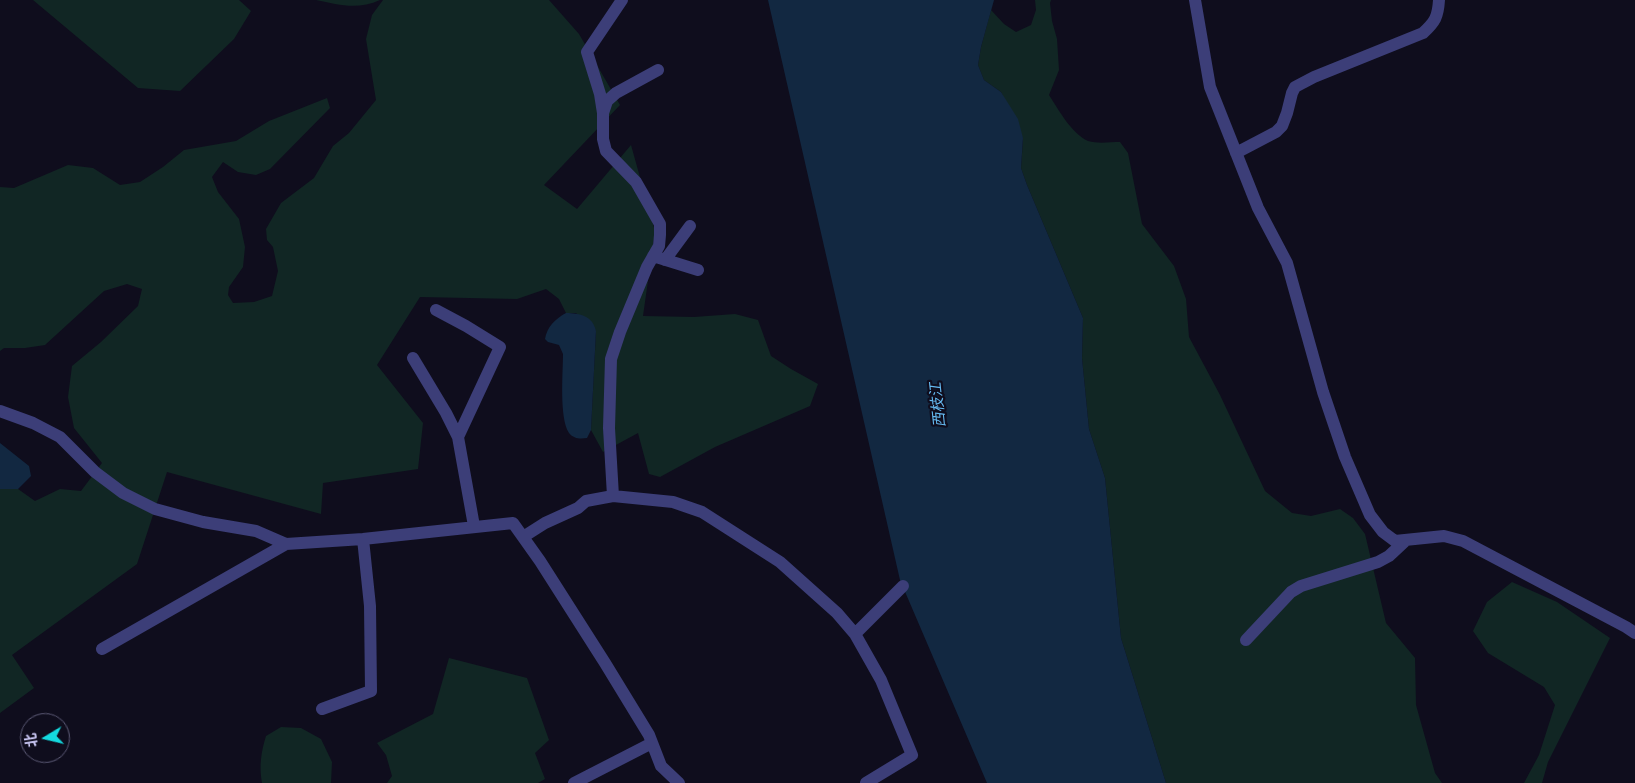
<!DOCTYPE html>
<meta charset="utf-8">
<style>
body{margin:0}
#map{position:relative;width:1635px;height:783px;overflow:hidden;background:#0f0d1d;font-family:"Public Sans","Noto Sans SC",sans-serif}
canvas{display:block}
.north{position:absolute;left:20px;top:713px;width:50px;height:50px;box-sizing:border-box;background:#0f0d1d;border:1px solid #5c5a76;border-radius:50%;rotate:261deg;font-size:14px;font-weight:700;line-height:20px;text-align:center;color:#d0cdfb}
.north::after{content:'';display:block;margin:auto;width:18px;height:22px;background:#14dae0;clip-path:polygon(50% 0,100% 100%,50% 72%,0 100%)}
</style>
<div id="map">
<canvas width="1635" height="783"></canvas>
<div class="north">北</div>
</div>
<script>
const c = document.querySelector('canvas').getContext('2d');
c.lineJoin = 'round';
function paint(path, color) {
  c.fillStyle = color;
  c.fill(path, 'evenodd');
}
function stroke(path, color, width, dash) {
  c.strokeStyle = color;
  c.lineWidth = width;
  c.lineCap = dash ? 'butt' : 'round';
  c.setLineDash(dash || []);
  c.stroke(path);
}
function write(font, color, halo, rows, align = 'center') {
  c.font = font + ' "Public Sans","Noto Sans SC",sans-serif';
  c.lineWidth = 4.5;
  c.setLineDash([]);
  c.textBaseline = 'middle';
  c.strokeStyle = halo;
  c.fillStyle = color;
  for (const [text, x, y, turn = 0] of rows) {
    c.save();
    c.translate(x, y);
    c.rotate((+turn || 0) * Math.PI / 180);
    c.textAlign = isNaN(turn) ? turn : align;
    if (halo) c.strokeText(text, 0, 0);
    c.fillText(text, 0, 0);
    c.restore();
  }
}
const green = new Path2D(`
 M33 0H239L251 11 234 39 180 91 138 88Z
 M316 0H380C358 10 339 5 316 0Z
 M383 0H549L579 34 620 105 544 185 577 209 631 145 655 231 643 316 694 317 735 314 758 320 771 356 791 369 818 384 810 406 715 447 660 477 649 474 638 433 603 452 591 430 596 331 576 313H566L559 299 546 289 517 299 420 297 377 365 423 423 418 469 323 483 321 514 167 472 137 564 12 655 34 688 0 713V489H18L35 501 60 489 81 491 102 463 74 428 68 397 72 366 101 342 138 306 142 289 127 284 104 291 45 345 25 348H4L0 351V187L14 188 68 165 93 168 120 185 140 182 163 167 184 150 236 141 269 121 327 98 330 108 270 169 256 175 238 172 223 162 212 177 218 192 239 219 245 247 243 267 229 287 228 295 233 303 254 302 272 296 278 271 273 247 267 240 266 229 281 203 314 178 333 146 349 133 376 100 366 39 372 15Z
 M1035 0H1051L1050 3 1052 21 1057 39 1059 70 1049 95C1058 109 1072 134 1088 141 1098 144 1110 142 1120 142L1128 153 1142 224 1174 266 1186 299 1189 337 1220 395 1265 491 1292 513 1311 516 1340 509 1353 518 1365 534 1386 623 1415 658 1416 705 1435 773 1442 783H1166L1121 638 1105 478 1089 429 1082 358 1083 318 1027 185 1021 168 1023 139 1001 92 984 80 978 65 981 47 991 10 1004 24 1016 32 1031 25 1036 10Z
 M1512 582 1557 602 1610 638 1548 762 1542 783H1524L1539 755 1555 705 1544 687 1488 653 1473 631 1487 602Z
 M449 658 527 678 549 740 535 753 545 779 538 783H387L392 776 386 755 377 743 433 714Z
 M281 727 301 728 321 739 332 762 331 783H262C259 766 261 752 266 736Z`);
const water = new Path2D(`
 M768 0H994L981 47 978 65 984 80 1001 92 1018 119 1023 138 1021 168 1027 185 1083 318 1082 358 1089 429 1105 478 1121 638 1166 783H987L900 580Z
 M566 313C580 313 593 316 596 331L591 430 587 438C580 439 574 439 569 433 559 418 563 372 563 354L559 345 548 342 545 339C547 327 555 319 566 313Z
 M0 443 29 466 31 476 18 489H0Z`);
const minor = new Path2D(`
 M1195 0 1210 87 1258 208 1287 263 1323 392 1345 457 1370 515 1383 532 1395 541 1444 536 1463 541 1626 627 1635 633
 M603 113 607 101 616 93 658 70
 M1236 153 1276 132 1282 126 1287 113 1292 93 1295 87 1314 77 1423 33C1435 22 1438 17 1439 0
 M653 256 698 270
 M665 260 690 226
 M436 310 466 326 500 347 458 437
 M413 358 446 413 458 437 474 526
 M0 411 33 423 60 437 95 472 123 493 155 509 203 522 256 531 286 544 363 539 513 523 540 561 605 663 649 735 661 766 679 783
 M613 496 609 428 611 359 620 332 647 267 659 246 660 235V224L636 182 606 151 603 139V113L600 94 587 52 622 0
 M523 537 545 523 578 508 586 501 613 496 673 502 702 512 780 562 837 613 855 634 881 680 912 755 866 783
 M855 634 903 586
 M1246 640 1291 592 1301 586 1378 562 1389 556 1404 542
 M102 649 286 544
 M322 709 371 691 370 606 363 539
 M574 783 652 743`);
const waterNames = [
 ["西枝江",938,405,-96]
];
paint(green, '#112624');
paint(water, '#122841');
stroke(minor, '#3c3e78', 12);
write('italic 15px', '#65baf1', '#0f0d1d', waterNames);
</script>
